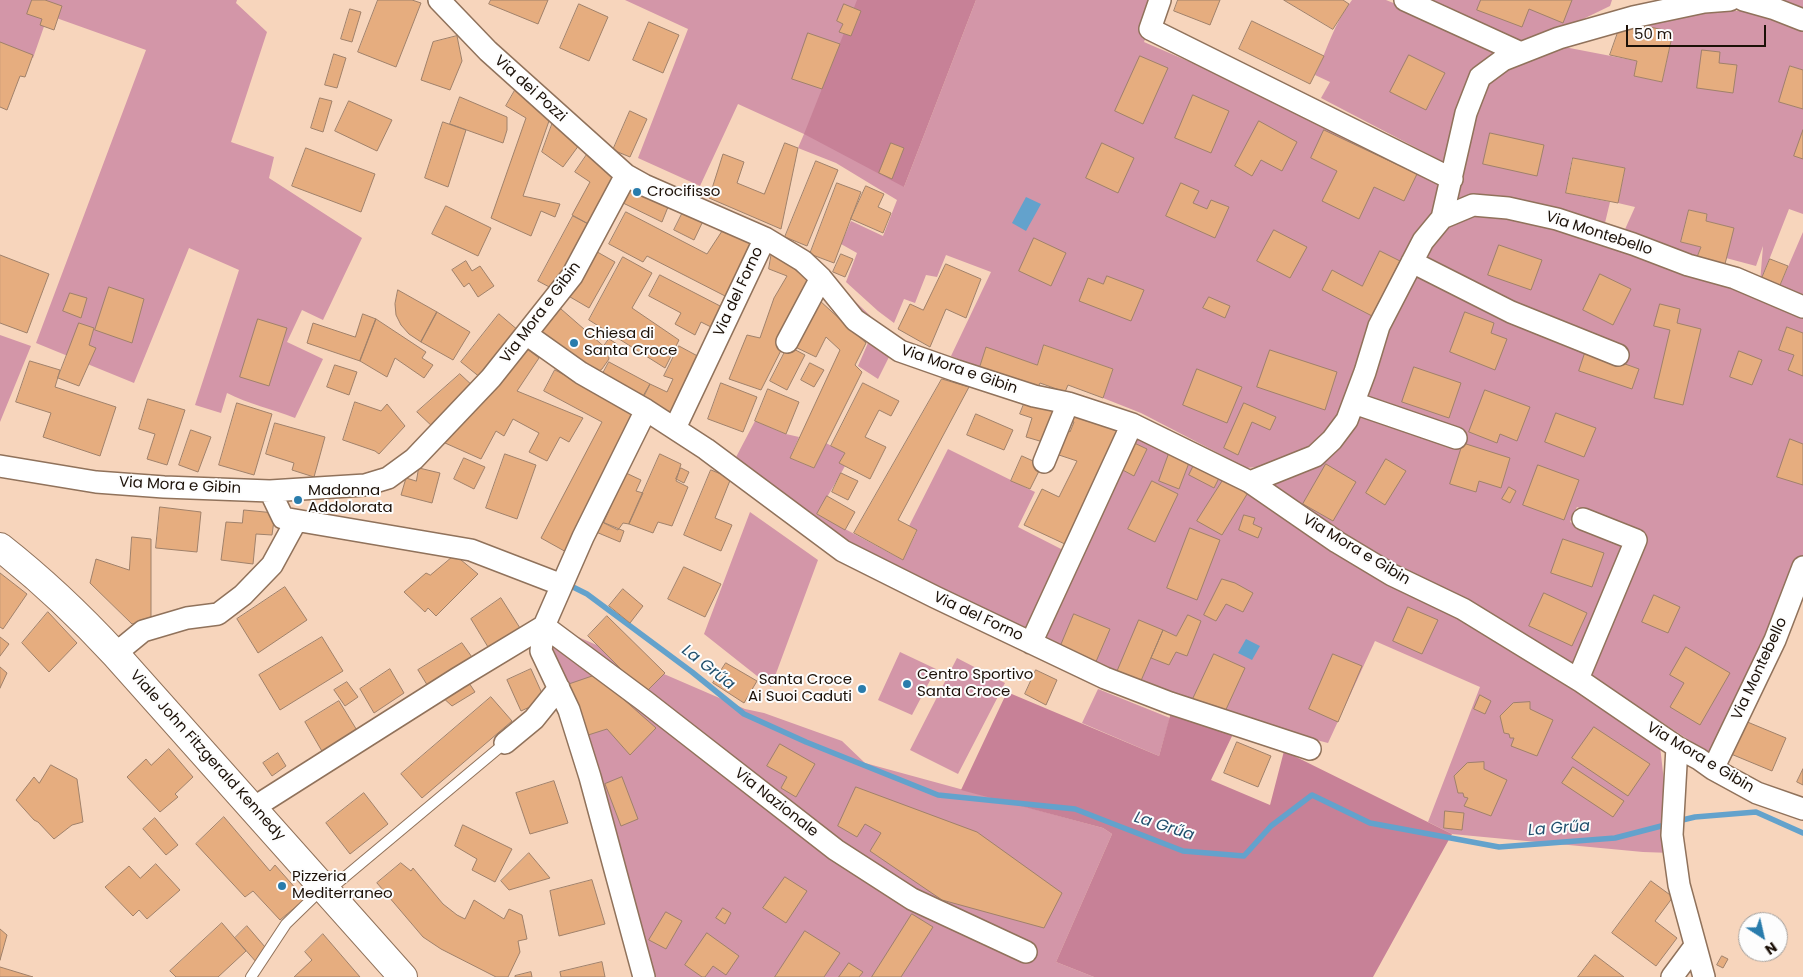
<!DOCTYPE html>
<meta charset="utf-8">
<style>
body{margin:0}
#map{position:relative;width:1803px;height:977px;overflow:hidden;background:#f7d5bc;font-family:Poppins,sans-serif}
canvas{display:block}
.north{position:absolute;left:1738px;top:912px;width:50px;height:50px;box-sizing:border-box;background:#fdfdfd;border:1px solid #a39f9b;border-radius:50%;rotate:145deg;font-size:14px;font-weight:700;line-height:20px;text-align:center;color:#1c1108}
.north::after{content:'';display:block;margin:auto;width:18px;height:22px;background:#297cac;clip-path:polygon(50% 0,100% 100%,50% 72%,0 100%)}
.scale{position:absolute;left:1626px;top:25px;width:140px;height:22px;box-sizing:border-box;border:2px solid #1c1108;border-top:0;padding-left:6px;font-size:15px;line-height:18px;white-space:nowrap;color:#1c1108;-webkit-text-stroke:4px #fdfdfd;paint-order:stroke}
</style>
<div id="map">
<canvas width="1803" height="977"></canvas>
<div class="north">N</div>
<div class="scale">50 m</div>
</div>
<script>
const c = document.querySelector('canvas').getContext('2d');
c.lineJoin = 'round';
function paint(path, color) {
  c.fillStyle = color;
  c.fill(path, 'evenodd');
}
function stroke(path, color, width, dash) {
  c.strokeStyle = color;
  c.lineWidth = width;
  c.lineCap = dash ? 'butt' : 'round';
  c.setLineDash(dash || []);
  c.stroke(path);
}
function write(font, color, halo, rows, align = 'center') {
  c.font = font + ' Poppins,sans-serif';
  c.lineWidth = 4;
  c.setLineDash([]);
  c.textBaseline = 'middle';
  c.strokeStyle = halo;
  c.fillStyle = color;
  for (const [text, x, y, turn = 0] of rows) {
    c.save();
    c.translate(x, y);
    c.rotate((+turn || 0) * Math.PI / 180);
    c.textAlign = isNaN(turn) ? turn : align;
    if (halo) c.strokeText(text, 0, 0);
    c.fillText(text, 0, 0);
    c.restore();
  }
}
const green = new Path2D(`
 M0 0H237L236 3 267 32 231 142 274 157 269 178 362 238 323 320 302 310 287 342 323 359 295 418C272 409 248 404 227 393L221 413 195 405 239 270 189 248 134 383 36 343 146 50 48 15 33 58 0 43Z
 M625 0H857L904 187 976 0H1159L1144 42 1451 175 1328 444 1284 464 1247 468 1141 413 1103 398 1113 369 1044 345 1037 365 986 348 979 369 951 356 991 272 946 255 937 277 926 275 915 303 904 299 894 323 878 311 846 282 857 253 841 244 851 221 883 236 897 200 836 163 798 148 804 134 738 104 700 186 638 158 688 29Z
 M1352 0H1386L1517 53 1479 76 1453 167 1321 98 1330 82 1315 75C1327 50 1334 23 1352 0Z
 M1403 0H1612L1610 6 1550 35 1521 53Z
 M1759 0H1803V15Z
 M1722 11H1750L1803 25V70L1790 66 1780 102 1803 109V214L1789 209 1760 283 1763 246 1756 266 1726 258 1733 228 1706 221 1707 214 1689 210 1681 242 1701 247 1697 257 1622 236 1635 207 1618 203 1625 168 1572 158 1566 193 1610 202 1604 227 1561 215 1443 213 1483 80 1559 46 1637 61 1634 76 1662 82 1673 33 1640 26 1681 15Z
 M1460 211 1514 213 1803 309V555L1716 758 1660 721 1583 678 1644 535 1577 507 1570 522 1626 548 1575 669 1387 564 1251 474 1308 460 1358 401 1416 258Z
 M1803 232V302L1778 290Z
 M825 273 897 341 878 379 858 366 871 336 866 343 818 282Z
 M0 335 31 346 0 422Z
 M1139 420 1461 614 1658 728 1672 853 1643 852 1452 834 1428 822 1480 687 1375 641 1328 743 1223 716 1035 641Z
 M755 421 786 434 799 437 790 458 814 468 826 443 845 453 840 463 845 466C836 483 826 498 817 514L903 560 917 531 909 526 948 449 1035 492 1018 527 1065 551 1028 637 846 547 734 461Z
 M750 512 818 560 771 687 704 634Z
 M548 624 745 709 764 713 842 741 865 763 1103 828 1112 834 1056 962 1094 977H651L553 669 547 632 913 898Z
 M900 652 936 669 912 715 878 700Z
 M957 658 1005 683 958 774 910 750Z
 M1098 689 1170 718 1159 756 1082 723Z`);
const forest = new Path2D(`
 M857 0H976L904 187 804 134Z
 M1007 692 1159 756 1172 709 1233 734 1211 780 1270 805 1284 751 1452 834 1373 977H1094L1056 962 1112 834 1103 828 961 790Z`);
const water = new Path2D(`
 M1026 197 1041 204 1026 231 1012 223Z
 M1246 639 1260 646 1252 660 1238 653Z`);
const stream = new Path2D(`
 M569 585 587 594 692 672 744 714 806 742 938 795 1075 809 1183 851 1244 856 1271 826 1312 795 1370 823 1499 847 1615 838 1669 824
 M1678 821 1695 817 1756 812 1803 833`);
const building = new Path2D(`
 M32 0H45L62 6 54 30 40 25 42 19 27 14Z
 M378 0H412L421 3 396 67 358 52Z
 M491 0H548L538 24 489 4Z
 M1178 0H1220L1210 25 1174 11Z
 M1284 0H1343L1349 4 1333 29Z
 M1481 0H1572L1563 23 1529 9 1522 27 1477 10Z
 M579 4 608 17 589 61 560 48Z
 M844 4 861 11 851 36 839 32 843 24 837 21Z
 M350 9 361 12 352 42 341 39Z
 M1252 21 1324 56 1310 84 1239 49Z
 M1622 21 1673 32 1662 82 1634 76 1637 61 1610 55Z
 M649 22 679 35 663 73 633 60Z
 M808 33 840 44 822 89 792 79Z
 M457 36 462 61 450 90 421 80 433 42Z
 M0 42 33 55 25 77 20 76 7 110 0 107Z
 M1702 50 1720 52 1719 63 1737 65 1733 93 1697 88Z
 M334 54 346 58 337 88 325 85Z
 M1409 55 1445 73 1426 110 1390 92Z
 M1140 56 1168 68 1143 124 1115 111Z
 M1790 66 1803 70V109L1779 102Z
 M518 85 550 118 523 196 560 204 555 217 541 211 531 236 491 218 526 118 506 106Z
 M1193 95 1229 111 1211 153 1175 138Z
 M460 97 507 117V130L503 143 450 124Z
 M320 98 332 101 323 132 311 128Z
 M349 101 392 120 377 151 335 131Z
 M630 111 647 119 630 157 613 150Z
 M554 119 582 141 563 167 542 152Z
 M1259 121 1297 142 1282 171 1261 160 1252 176 1235 166Z
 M443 122 466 130 448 187 425 178Z
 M1324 130 1417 174 1404 201 1374 187 1359 219 1322 201 1337 171 1311 158Z
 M1803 130V159L1794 156Z
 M1490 133 1544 145 1537 176 1483 164Z
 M785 143 798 148 781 229 709 198 723 154 744 162 737 183 764 194Z
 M891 143 904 148 892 179 879 173Z
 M1102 143 1134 158 1118 193 1086 178Z
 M306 148 375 174 361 212 292 186Z
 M588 153 616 175 594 227 572 215 590 182 575 172Z
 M1573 158 1625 168 1618 203 1566 193Z
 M816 161 838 170 807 246 785 237Z
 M837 183 861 192 834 263 810 254Z
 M1181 183 1199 191 1193 203 1207 209 1211 200 1229 207 1215 238 1166 216Z
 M866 186 884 194 878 207 891 213 883 233 851 219Z
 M630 188 668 207 662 222 621 202Z
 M446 206 491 228 478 256 432 234Z
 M1689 210 1707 214 1706 221 1734 228 1725 264 1697 257 1701 247 1681 242Z
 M626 212 707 254 724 228 754 242 727 297 647 256 643 262 609 244Z
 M683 212 703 221 694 240 674 230Z
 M573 216 594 227 555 290 538 281Z
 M1274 230 1307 247 1290 278 1257 261Z
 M1034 238 1066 253 1051 286 1019 271Z
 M1499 245 1542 260 1531 290 1488 275Z
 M592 249 615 262 589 308 565 294Z
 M772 251 814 285 761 390 729 379 747 335 760 338 774 298 787 276 769 269Z
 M1380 251 1400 261 1372 316 1322 290 1332 270 1362 286Z
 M841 254 853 259 845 277 833 272Z
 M0 255 49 274 27 333 0 323Z
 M623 257 652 273 632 308 679 340 665 368 589 320Z
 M1770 259 1788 266 1778 290 1760 283Z
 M466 261 472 271 480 266 494 286 478 297 469 283 464 287 452 270Z
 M946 264 981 279 966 318 946 309 930 347 898 329 910 304 923 310Z
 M1600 274 1631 289 1613 325 1583 310Z
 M660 275 724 308 713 328 701 322 695 335 675 324 681 313 649 296Z
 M1107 276 1144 290 1131 321 1079 301 1088 278 1103 284Z
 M109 287 144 299 132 343 95 330Z
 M398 290 437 312 421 342 409 334 401 325 396 315 395 304Z
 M70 293 87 298 81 318 63 311Z
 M1209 297 1230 306 1225 318 1203 308Z
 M819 300 866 343 855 365 862 372 814 468 790 458 840 350 826 337 816 357 791 345Z
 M1660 304 1680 309 1677 323 1701 329 1683 405 1654 398 1670 330 1654 326Z
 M561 309 608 350 609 359 602 369 594 374 538 337Z
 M437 312 470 332 453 360 421 342Z
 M1465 312 1494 323 1491 333 1507 339 1495 370 1450 352Z
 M363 314 376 319 360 361 307 343 313 323 355 337Z
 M499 314 519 331 481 378 461 362Z
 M258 319 287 328 269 386 240 377Z
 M376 319 426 352 422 358 433 365 424 378 395 358 387 377 360 361Z
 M79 323 94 328 89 345 96 348 79 386 58 378Z
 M1787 327 1803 333V376L1788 370 1794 355 1779 350Z
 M609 339 617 344 612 352 604 346Z
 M1044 345 1113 369 1103 398 1068 385 1065 392 1040 383 1037 389 979 369 986 347 1037 365Z
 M523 346 539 358 517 391 583 418 569 442 560 437 547 461 529 452 539 433 513 419 504 436 496 431 481 459 445 443Z
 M679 346 705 360 680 414 640 404 650 384 667 392 673 379 664 376Z
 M788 346 805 355 787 390 770 381Z
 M1270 350 1337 372 1325 410 1257 387Z
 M1586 350 1639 369 1632 389 1579 371Z
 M1739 351 1762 360 1752 385 1730 377Z
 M30 361 60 370 55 387 116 407 100 456 43 437 51 413 16 402Z
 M609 362 650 384 639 403 599 381Z
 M810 363 824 370 814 387 801 380Z
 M335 365 357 372 349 395 327 387Z
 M1414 367 1461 383 1449 418 1402 402Z
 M1197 369 1242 387 1227 423 1183 405Z
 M555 370 641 415 568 553 541 538 602 422 544 391Z
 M460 374 475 388 435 429 417 412Z
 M942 379 969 387 898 520 917 530 903 560 854 533Z
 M721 383 757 397 743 432 708 419Z
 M863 383 899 401 891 416 879 410 865 437 886 447 870 479 839 463 845 453 831 446Z
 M768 389 799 402 786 434 755 421Z
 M1485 390 1530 407 1517 441 1500 434 1497 443 1469 432Z
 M148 399 185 410 167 465 147 459 155 434 139 429Z
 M1026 399 1058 411 1050 444 1026 437 1032 418 1020 414Z
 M355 402 381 411 387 404 405 426 379 454 375 451 343 440Z
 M237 403 272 414 254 475 219 465Z
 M1244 403 1276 417 1270 430 1252 422 1238 455 1224 448Z
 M1066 411 1120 427 1067 545 1024 525 1042 489 1059 497 1077 461 1050 452 1061 426 1070 432 1074 422 1064 417Z
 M1556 413 1596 428 1584 457 1545 442Z
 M976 414 1013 430 1004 450 967 435Z
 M275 423 325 437 314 477 292 470 294 463 266 454Z
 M191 430 211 437 198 472 179 465Z
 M1790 439 1803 444V485L1777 477Z
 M1130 441 1147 449 1134 476 1117 467Z
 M1463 443 1510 458 1501 488 1479 481 1476 492 1450 484Z
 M1171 448 1192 455 1179 489 1159 481Z
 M505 454 536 465 517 519 486 508Z
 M660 454 681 464 676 481 688 487 672 526 658 522 653 533 629 524Z
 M1022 456 1042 465 1030 489 1011 481Z
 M464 458 485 467 474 489 454 479Z
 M1197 459 1222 472 1214 488 1189 475Z
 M1386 459 1406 471 1385 505 1366 493Z
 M1326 464 1356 482 1333 521 1303 504Z
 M1538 465 1579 480 1564 520 1523 505Z
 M419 468 440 473 432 503 401 495 406 478 416 481Z
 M681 468 689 472 684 483 676 479Z
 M711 470 731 478 715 518 732 525 721 551 684 535Z
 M626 473 641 480 636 491 643 493 629 524 623 523 618 530 604 523Z
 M841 473 858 481 848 500 832 492Z
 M1225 477 1249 491 1222 535 1197 521Z
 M1152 481 1178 494 1155 542 1128 529Z
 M1509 487 1516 491 1510 503 1502 499Z
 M827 496 855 512 845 530 817 514Z
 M160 507 201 512 197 552 156 548Z
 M244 510 275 513 272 535 256 534 253 564 221 560 226 522 242 523Z
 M1244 515 1255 518 1253 524 1262 528 1258 538 1239 530Z
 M600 521 624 531 620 542 596 532Z
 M1190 528 1220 540 1197 600 1167 588Z
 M132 537 151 539V619L132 624 90 583 96 559 129 570Z
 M1563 539 1604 553 1592 587 1551 573Z
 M455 555 478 574 436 616 428 608 425 612 404 592 426 573 430 575Z
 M684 567 721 584 705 617 668 599Z
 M0 573 27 594 3 629 0 627Z
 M1222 579 1235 583 1253 593 1243 612 1226 604 1216 621 1204 615Z
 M285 587 307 620 258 653 237 619Z
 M623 589 643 606 630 623 609 606Z
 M1544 593 1587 613 1572 646 1529 626Z
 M1654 595 1680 607 1668 633 1642 622Z
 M501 598 520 628 488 647 471 619Z
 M1408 607 1438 620 1422 654 1393 641Z
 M48 612 77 643 49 672 22 643Z
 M1074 614 1110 629 1095 664 1059 650Z
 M1188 615 1201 621 1187 656 1176 652 1169 665 1151 658 1163 630 1176 636Z
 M607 616 665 673 645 693 588 636Z
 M1139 620 1163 630 1140 683 1117 672Z
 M0 637 9 644 0 656Z
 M322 637 343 671 280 710 259 675Z
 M462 643 474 660 429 688 418 670Z
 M1686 647 1730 673 1700 725 1670 707 1684 683 1670 675Z
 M1214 654 1245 668 1223 716 1192 701Z
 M1333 654 1362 666 1338 722 1309 709Z
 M726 663 757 681 744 703 713 683Z
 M0 667 7 673 0 688Z
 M390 669 404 693 374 713 360 689Z
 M531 669 545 700 521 711 507 680Z
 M1036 670 1057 680 1046 705 1025 694Z
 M596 675 656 728 630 755 607 729 585 736 567 685Z
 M465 677 475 692 452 706 440 695Z
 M347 682 358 697 345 706 334 690Z
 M1480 695 1491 701 1485 714 1474 709Z
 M491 697 512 721 422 798 401 774Z
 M339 701 358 732 323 753 305 722Z
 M1530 702V709L1553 720 1537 756 1511 746 1514 738H1510L1509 734 1504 733 1500 716 1513 703Z
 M1745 721 1786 738 1772 771 1731 754Z
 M1594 727 1650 764 1628 796 1572 758Z
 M1237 742 1271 756 1258 787 1224 773Z
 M780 744 815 764 796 797 781 788 787 777 767 766Z
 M169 749 193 777 175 794 178 797 160 812 127 777 146 759 151 765Z
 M278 753 286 766 272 776 263 763Z
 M1484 762V769L1507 780 1491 816 1464 806 1468 798 1464 797 1463 793H1458L1454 776 1467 763Z
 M51 765 77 779 83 822 72 825 54 839 38 822 34 820 16 800 34 777 39 783Z
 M1573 767 1624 801 1613 817 1562 783Z
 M1803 769V785L1797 782Z
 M622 777 638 819 621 826 605 784Z
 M554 781 568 823 530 834 516 793Z
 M856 787 977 832 1062 893 1044 928 942 900 870 851 881 833 865 824 857 837 838 826Z
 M364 793 388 824 350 854 326 823Z
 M1445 811 1464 813 1462 830 1444 828Z
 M224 817 270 871 275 865 305 899 280 920 253 891 245 897 196 844Z
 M155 818 178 845 166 855 143 829Z
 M463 825 512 849 495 882 472 870 477 859 455 846Z
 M529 853 550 878 509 890 501 881Z
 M401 863 411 871 413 868 443 904 457 915 465 919 474 900 504 919 509 909 522 915 527 939 518 941 520 952 508 977H496L441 949 423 937 377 883Z
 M156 864 180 890 147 919 139 910 133 916 105 887 129 866 140 878Z
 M785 877 807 891 786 923 763 908Z
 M592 880 605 924 559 936 550 891Z
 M1651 881 1673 897 1655 921 1677 938 1656 966 1612 933Z
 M723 908 731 913 725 924 716 918Z
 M666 912 682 921 666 949 649 940Z
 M912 914 933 927 901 977H872Z
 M222 923 246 951 218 977H176L170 971Z
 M247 926 265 947 257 963 235 938Z
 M0 929 7 935 0 960Z
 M805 931 840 953 824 977H775Z
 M707 933 739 956 726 975 713 966 705 977H702L685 965Z
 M323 934 360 977H294L312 960 305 952Z
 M1595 955 1624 977H1578Z
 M1722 956 1728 959 1723 968 1717 965Z
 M602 962 605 977H561L560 972Z
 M849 963 863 972 859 977H839Z
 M0 967 33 977H0Z
 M531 972 532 977H515V976Z`);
const lane = new Path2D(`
 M328 891 505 743
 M251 977 286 924 323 888`);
const street = new Path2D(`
 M439 0 488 51 626 175 644 185 765 238 803 261 821 278 855 320 900 351 957 371 1034 396 1068 403 1132 424 1250 482 1337 542 1392 575 1463 609 1582 682 1677 747 1699 759 1713 769 1757 793 1803 809
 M1160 0 1150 29 1452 179
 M1405 0 1521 53
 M1743 0 1775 9 1803 20
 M1442 218 1466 113 1480 77 1503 60 1559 38 1633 17 1704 2 1730 0
 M1412 262 1511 312 1618 355
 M526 334 581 373 646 410 706 449 843 551 935 597 1105 678 1170 703 1310 749
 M787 342 821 278
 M1354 403 1456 438
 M675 428 765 238
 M1044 462 1068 403
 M0 466 96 482 164 487 270 491 365 485 388 478 414 459 491 378 572 276 626 175
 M1250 482 1315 456 1332 440 1347 420 1365 372 1379 326 1423 241 1442 218 1473 205 1508 208 1557 219 1633 244 1688 265 1735 278 1803 307
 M270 491 283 518 471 550 562 585
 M1031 643 1132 424
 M115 654 143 631 187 618 218 614 243 595 272 565 296 521
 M1578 679 1636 540 1583 519
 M505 743 534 719 559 688
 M1677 747 1672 835 1679 885 1704 977
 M1713 769 1775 640 1803 567
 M253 808 458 678 544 626 646 702 836 850 912 899 1026 952
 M644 977 590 777 569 710 541 651 544 626 583 537 646 410
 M1672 977 1695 946`);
const secondary = new Path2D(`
 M0 547C42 580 79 615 115 654L403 977`);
const markers = [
 [637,192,5,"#297cac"],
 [574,343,5,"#297cac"],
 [298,500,5,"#297cac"],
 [907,684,5,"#297cac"],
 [862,689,5,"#297cac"],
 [282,886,5,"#297cac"]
];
const streetNames = [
 ["Via dei Pozzi",530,89,42],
 ["Via Montebello",1599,234,18],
 ["Via del Forno",739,292,-65],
 ["Via Mora e Gibin",541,313,-53],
 ["Via Mora e Gibin",959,370,19],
 ["Via Mora e Gibin",180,486,3],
 ["Via Mora e Gibin",1356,550,31],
 ["Via del Forno",978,617,25],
 ["Via Montebello",1760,669,-65],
 ["Viale John Fitzgerald Kennedy",207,756,48],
 ["Via Mora e Gibin",1700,758,31],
 ["Via Nazionale",776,803,38]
];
const poiNames = [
 ["Crocifisso",647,192],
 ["Chiesa di",584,334],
 ["Santa Croce",584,351],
 ["Madonna",308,491],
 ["Addolorata",308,508],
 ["Centro Sportivo",917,675],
 ["Santa Croce",917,692],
 ["Santa Croce",852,680,"right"],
 ["Ai Suoi Caduti",852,697,"right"],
 ["Pizzeria",292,877],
 ["Mediterraneo",292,894]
];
const waterNames = [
 ["La Grűa",708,668,38],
 ["La Grűa",1164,827,18],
 ["La Grűa",1559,829,-4]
];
paint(green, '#d396a8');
paint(forest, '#c78197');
paint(water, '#63a2cc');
stroke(stream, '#63a2cc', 5.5);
paint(building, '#e6ad7f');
stroke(building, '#a0816a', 1);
stroke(lane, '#90725b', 12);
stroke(street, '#90725b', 24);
stroke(secondary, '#90725b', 30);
stroke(lane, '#fff', 10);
stroke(street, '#fff', 21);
stroke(secondary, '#fff', 28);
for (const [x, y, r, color] of markers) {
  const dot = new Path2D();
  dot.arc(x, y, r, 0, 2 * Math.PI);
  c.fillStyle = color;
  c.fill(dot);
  stroke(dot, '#fdfdfd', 2);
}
write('15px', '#1c1108', '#fdfdfd', streetNames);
write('15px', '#1c1108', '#fdfdfd', poiNames, 'left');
write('italic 16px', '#1f4f6d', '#fdfdfd', waterNames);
</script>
